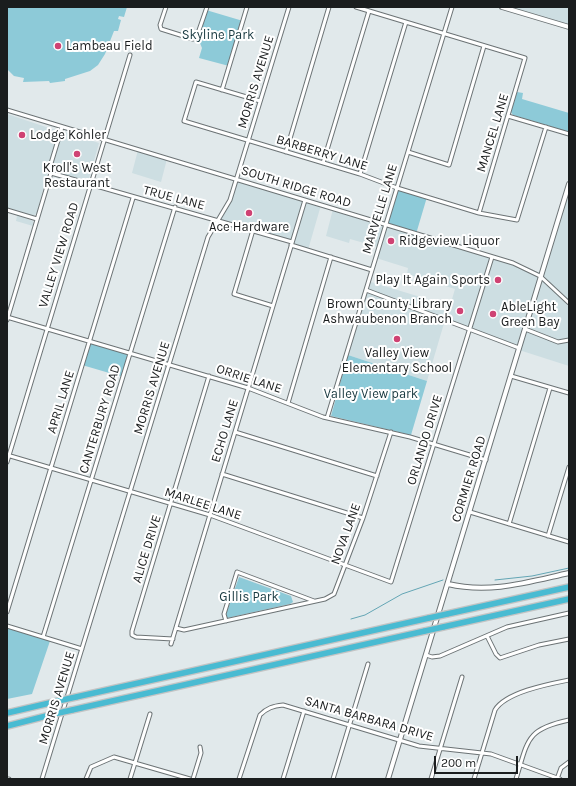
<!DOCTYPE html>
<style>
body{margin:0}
#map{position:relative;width:576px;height:786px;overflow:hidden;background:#e1e9eb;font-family:Karla,sans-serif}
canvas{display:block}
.frame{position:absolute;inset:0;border:8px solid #1a1d1e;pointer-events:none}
.scale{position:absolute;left:434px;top:756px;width:84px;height:18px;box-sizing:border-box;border:2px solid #1a1d1e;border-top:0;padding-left:5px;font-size:12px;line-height:14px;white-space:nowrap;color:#1a1d1e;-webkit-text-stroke:3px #fff;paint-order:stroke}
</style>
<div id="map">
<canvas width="576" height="786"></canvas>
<div class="frame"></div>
<div class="scale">200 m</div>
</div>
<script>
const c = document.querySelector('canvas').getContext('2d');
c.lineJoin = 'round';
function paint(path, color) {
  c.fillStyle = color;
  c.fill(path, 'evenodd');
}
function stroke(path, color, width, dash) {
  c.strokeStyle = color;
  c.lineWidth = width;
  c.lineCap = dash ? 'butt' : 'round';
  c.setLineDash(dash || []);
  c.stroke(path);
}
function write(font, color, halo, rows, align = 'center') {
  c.font = font + ' Karla,sans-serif';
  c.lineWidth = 4;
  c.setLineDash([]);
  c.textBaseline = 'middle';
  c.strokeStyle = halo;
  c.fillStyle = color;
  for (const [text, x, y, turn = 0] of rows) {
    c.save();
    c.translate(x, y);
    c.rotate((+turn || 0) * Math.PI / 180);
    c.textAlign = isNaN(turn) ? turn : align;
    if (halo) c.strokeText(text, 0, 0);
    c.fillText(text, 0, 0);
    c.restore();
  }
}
const built = new Path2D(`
 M502 7H569V27Z
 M7 114 58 131 37 213 33 216 26 214 25 218 33 221V226L16 221 18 211 7 208Z
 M62 131 99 143 88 182 51 171Z
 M138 150 167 159 161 182 132 173Z
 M237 179 321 205 308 250 291 245 292 242 218 220 230 200Z
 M569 184V366L519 350V348L445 320 427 381 348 355 371 282 450 306 455 289 407 274 408 268 376 258 378 247 350 239 349 243 326 236 333 209 512 263 540 276Z`);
const green = new Path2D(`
 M7 7H127L124 17 119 16 118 19 121 20 118 31H114L105 54 98 65 90 71 65 79V81L50 83 49 81 23 82 24 78 14 76 7 69Z
 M206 10 243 21 229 66 199 58 202 48 197 36Z
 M517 92 523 93 522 99 569 113V132L513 115 511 112Z
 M397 188 427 197 416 234 386 225Z
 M90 341 130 353 123 377 82 365Z
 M348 355 427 381 411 435 331 416Z
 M239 577 291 596 293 602 290 604 227 618 226 614Z
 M7 628 50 641 32 694 7 699Z`);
const stream = new Path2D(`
 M495 580 532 576 569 568
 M351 619 365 615 402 594 443 580`);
const minor = new Path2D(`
 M166 7 160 25 161 29 193 39 197 36 207 7
 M356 7 525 58 479 213
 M222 90 247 7
 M260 101 196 82 184 121 360 174 397 188 479 213 517 220 546 127
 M7 110 513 263 540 276 569 303
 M508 116 569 134
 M286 152 329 7
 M408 152 449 165 484 46
 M323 163 369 11
 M51 173 292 242
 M51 173 49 170 62 127
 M360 174 406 22
 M7 210 37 219
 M253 230 234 294 273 306
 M291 245 372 270
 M366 290 519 348
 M7 317 248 388 323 417 410 437 486 460
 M7 320 51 173
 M525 329 558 342 569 340
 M511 376 569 393
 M288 403 331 257
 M327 418 452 7
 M235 432 377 476
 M7 455 210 515 391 582 492 257
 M7 462 130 55
 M222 474 363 518
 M470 512 569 542
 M509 524 550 388
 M548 536 569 467
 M7 612 133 198
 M226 621 224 614 237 572 314 601
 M7 626 82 649
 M176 628 184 630 325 599 334 594 363 518 391 432
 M487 636 496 654 500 658 539 645 569 639
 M43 637 175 207
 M173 639 136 637 132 635V631L209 376
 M171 644 305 200
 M426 655 432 657 440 656 507 627 569 613
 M7 779H9
 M42 779 208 237 230 200 289 7
 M86 779 91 767 114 757 190 779
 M130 779 150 714
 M193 779 201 753 200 747
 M239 779 260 715C267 708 273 706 283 705L419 746 491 754 560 779
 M283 779 304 711
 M333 779 368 664
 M431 779 462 677
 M474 779 495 710C506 692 549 684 569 680
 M516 779C528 740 526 729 569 720
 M557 779 561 768 569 762`);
const tertiary = new Path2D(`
 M502 7 569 27
 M448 584C490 594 528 582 569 573
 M388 779 569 184`);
const motorway = new Path2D(`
 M447 614 569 587
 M443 627 569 599
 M76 697 429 618
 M72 710 425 631
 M7 713 58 701
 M7 726 54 714`);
const motorwayBridge = new Path2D(`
 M429 618 447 614
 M425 631 443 627
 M58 701 76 697
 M54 714 72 710`);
const markers = [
 [58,46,4,"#cf4273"],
 [22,135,4,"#cf4273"],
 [77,154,4,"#cf4273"],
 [249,213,4,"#cf4273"],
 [391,241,4,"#cf4273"],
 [498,280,4,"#cf4273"],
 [460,311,4,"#cf4273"],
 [493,314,4,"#cf4273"],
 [397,339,4,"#cf4273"]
];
const parkNames = [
 ["Skyline Park",218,35],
 ["Valley View park",371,394],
 ["Gillis Park",249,597]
];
const poiNames = [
 ["Lambeau Field",66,46],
 ["Lodge Kohler",30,135],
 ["Kroll's West",77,168,"center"],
 ["Restaurant",77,183,"center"],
 ["Ace Hardware",249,227,"center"],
 ["Ridgeview Liquor",399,241],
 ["Play It Again Sports",490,280,"right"],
 ["Brown County Library",452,304,"right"],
 ["Ashwaubenon Branch",452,319,"right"],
 ["AbleLight",501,307],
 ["Green Bay",501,322],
 ["Valley View",397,353,"center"],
 ["Elementary School",397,368,"center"]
];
const streetNames = [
 ["MORRIS AVENUE",256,82,-73],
 ["MANCEL LANE",493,133,-73],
 ["BARBERRY LANE",322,153,17],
 ["SOUTH RIDGE ROAD",296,187,17],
 ["TRUE LANE",174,198,15],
 ["MARVELLE LANE",380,209,-73],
 ["VALLEY VIEW ROAD",59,255,-73],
 ["ORRIE LANE",249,379,18],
 ["MORRIS AVENUE",152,388,-73],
 ["APRIL LANE",61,402,-73],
 ["CANTERBURY ROAD",100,419,-73],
 ["ECHO LANE",225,431,-73],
 ["ORLANDO DRIVE",425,440,-73],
 ["CORMIER ROAD",469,479,-73],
 ["MARLEE LANE",203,504,18],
 ["NOVA LANE",346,534,-70],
 ["ALICE DRIVE",147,549,-73],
 ["MORRIS AVENUE",57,698,-73],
 ["SANTA BARBARA DRIVE",369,719,16]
];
paint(built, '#cddee2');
paint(green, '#8dcad8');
stroke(stream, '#63a5b4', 1);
stroke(minor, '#6c7375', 5);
stroke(tertiary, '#6c7375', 6);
stroke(motorway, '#c3c4c4', 8);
stroke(minor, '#fff', 3);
stroke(tertiary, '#fff', 4);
stroke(motorway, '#49bbd2', 5.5);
stroke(motorwayBridge, '#c3c4c4', 8, []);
stroke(motorwayBridge, '#49bbd2', 5.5);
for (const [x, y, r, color] of markers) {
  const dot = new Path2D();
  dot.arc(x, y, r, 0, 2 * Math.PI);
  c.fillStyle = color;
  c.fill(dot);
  stroke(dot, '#fff', 1.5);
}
write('13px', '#183940', '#fff', parkNames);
write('13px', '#1a1d1e', '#fff', poiNames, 'left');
write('13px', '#1a1d1e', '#fff', streetNames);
</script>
